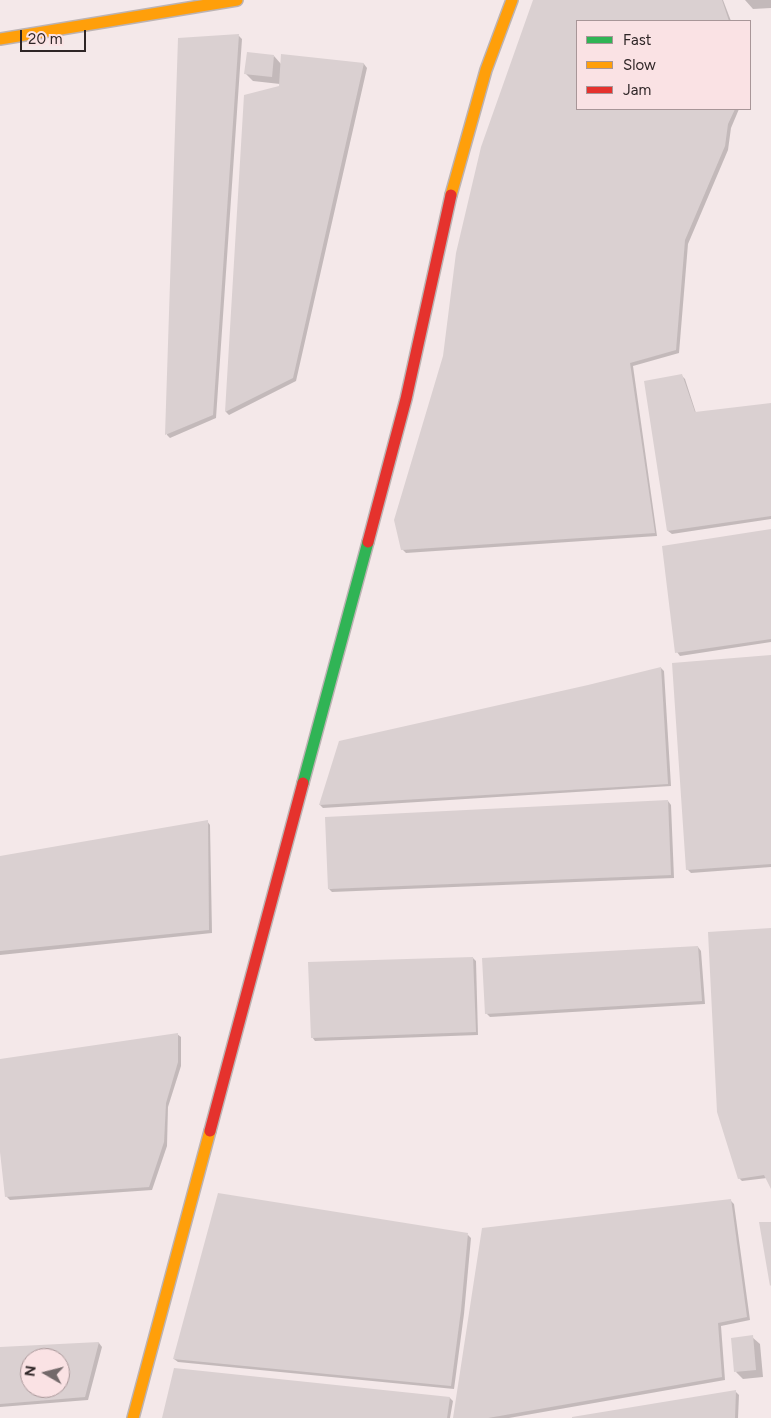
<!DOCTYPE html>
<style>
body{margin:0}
#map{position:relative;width:771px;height:1418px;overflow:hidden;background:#f4e8e9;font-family:Figtree,sans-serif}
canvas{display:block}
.legend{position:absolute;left:576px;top:20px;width:175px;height:90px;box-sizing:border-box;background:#fae2e4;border:1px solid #a89698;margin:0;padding:6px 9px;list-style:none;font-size:15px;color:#2e2526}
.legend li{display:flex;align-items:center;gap:10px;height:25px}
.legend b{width:25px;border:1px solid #a89698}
.north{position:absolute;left:20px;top:1348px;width:50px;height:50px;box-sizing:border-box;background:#fae2e4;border:1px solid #a89698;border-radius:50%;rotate:278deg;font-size:14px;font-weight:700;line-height:20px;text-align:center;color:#2e2526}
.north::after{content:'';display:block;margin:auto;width:18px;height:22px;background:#73696a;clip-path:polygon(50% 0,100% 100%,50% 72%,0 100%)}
.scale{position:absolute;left:20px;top:30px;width:66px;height:22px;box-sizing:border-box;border:2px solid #2e2526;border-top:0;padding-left:6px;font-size:15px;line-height:18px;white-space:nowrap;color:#2e2526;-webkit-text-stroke:4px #fae2e4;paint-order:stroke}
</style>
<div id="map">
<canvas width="771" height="1418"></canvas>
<ul class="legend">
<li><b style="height:6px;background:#30b455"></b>Fast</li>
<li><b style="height:6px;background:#ff9f0a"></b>Slow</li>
<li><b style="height:6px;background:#e5322d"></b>Jam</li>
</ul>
<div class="north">N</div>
<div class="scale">20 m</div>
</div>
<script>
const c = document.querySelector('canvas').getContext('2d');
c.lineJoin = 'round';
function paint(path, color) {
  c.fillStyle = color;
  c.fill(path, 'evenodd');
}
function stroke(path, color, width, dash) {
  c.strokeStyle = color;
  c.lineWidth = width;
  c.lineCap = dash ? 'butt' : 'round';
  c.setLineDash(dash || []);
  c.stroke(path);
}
const shadow = new Path2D(`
 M534 0H723L731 21H577V109H739L731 128 728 150 688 244 679 353 633 366 657 536 406 553 402 549 444 356Z
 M745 0H771V8L753 9Z
 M239 36 242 39 216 418 170 438 167 435 179 40Z
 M274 56 281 64H364L367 68 296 381 229 415 226 412 246 96 280 87V84L253 81 246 74Z
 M681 375 685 379 696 413 771 404V519L672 534 668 531Z
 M771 530V642L680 656 677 652Z
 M771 656V867L691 873 687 869Z
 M661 668 664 671 671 786 323 808 320 805 340 742 589 686Z
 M668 801 671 805 674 878 332 892 329 889Z
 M207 821 210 825 212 933 0 955V857Z
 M771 929V1186L767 1178 742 1181 739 1178Z
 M698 947 701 951 705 1004 490 1017 486 1013Z
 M473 958 476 961 478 1035 315 1041 312 1037Z
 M177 1034 181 1037V1066L168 1107 167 1146 152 1190 10 1200 7 1197 0 1141V1060Z
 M731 1201 734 1204 750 1320 721 1326 725 1380 509 1418H454Z
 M468 1235 471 1238 464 1314 454 1389 178 1362 174 1359Z
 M752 1337 760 1344 763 1377 743 1379 736 1372Z
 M99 1343 102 1347 88 1400 0 1407V1348ZM30 1358H60V1388H30Z
 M735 1391 739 1395 738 1418H573Z
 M450 1398 453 1401 450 1418H163Z`);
const building = new Path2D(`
 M533 0H722L729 21H577V109H735L728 124 725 146 685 240 676 350 630 363 655 533 401 550 394 520 443 356 456 253 481 147Z
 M239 34 213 415 165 435 178 38Z
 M247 52 274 55 272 77 244 74Z
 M281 54 364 63 293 378 225 412 244 95 279 86Z
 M682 374 695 412 771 403V516L667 531 644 381Z
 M771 529V639L675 653 662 546Z
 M771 655V864L686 870 672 663Z
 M661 667 668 784 319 805 339 741 588 685Z
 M668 800 671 875 328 889 325 817Z
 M208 820 209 930 0 951V856Z
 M771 928V1189L764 1175 738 1179 717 1112 708 932Z
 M698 946 702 1001 485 1014 482 958Z
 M473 957 476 1032 311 1038 308 962Z
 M178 1033V1062L166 1103 164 1142 149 1187 5 1197 0 1152V1059Z
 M218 1193 468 1233 461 1310 451 1386 173 1359Z
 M731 1199 747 1317 718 1323 722 1377 488 1418H453L482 1228Z
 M759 1222H771V1285L770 1286Z
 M753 1335 756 1370 734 1372 731 1338Z
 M99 1342 85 1397 0 1404V1347ZM30 1358H60V1388H30Z
 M174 1368 450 1397 447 1418H162Z
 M736 1390 735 1418H572V1417Z`);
const fast = new Path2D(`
 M303 783 368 542`);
const slow = new Path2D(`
 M0 39 237 0
 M451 195 486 70 512 0
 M133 1418 210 1131`);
const jam = new Path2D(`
 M368 542 406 399 451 195
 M210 1131 303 783`);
paint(shadow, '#0003');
paint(building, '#dad0d1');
stroke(fast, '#bcb3b3', 14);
stroke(slow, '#bcb3b3', 14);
stroke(jam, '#bcb3b3', 14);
stroke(fast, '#30b455', 11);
stroke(slow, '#ff9f0a', 11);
stroke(jam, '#e5322d', 11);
</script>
